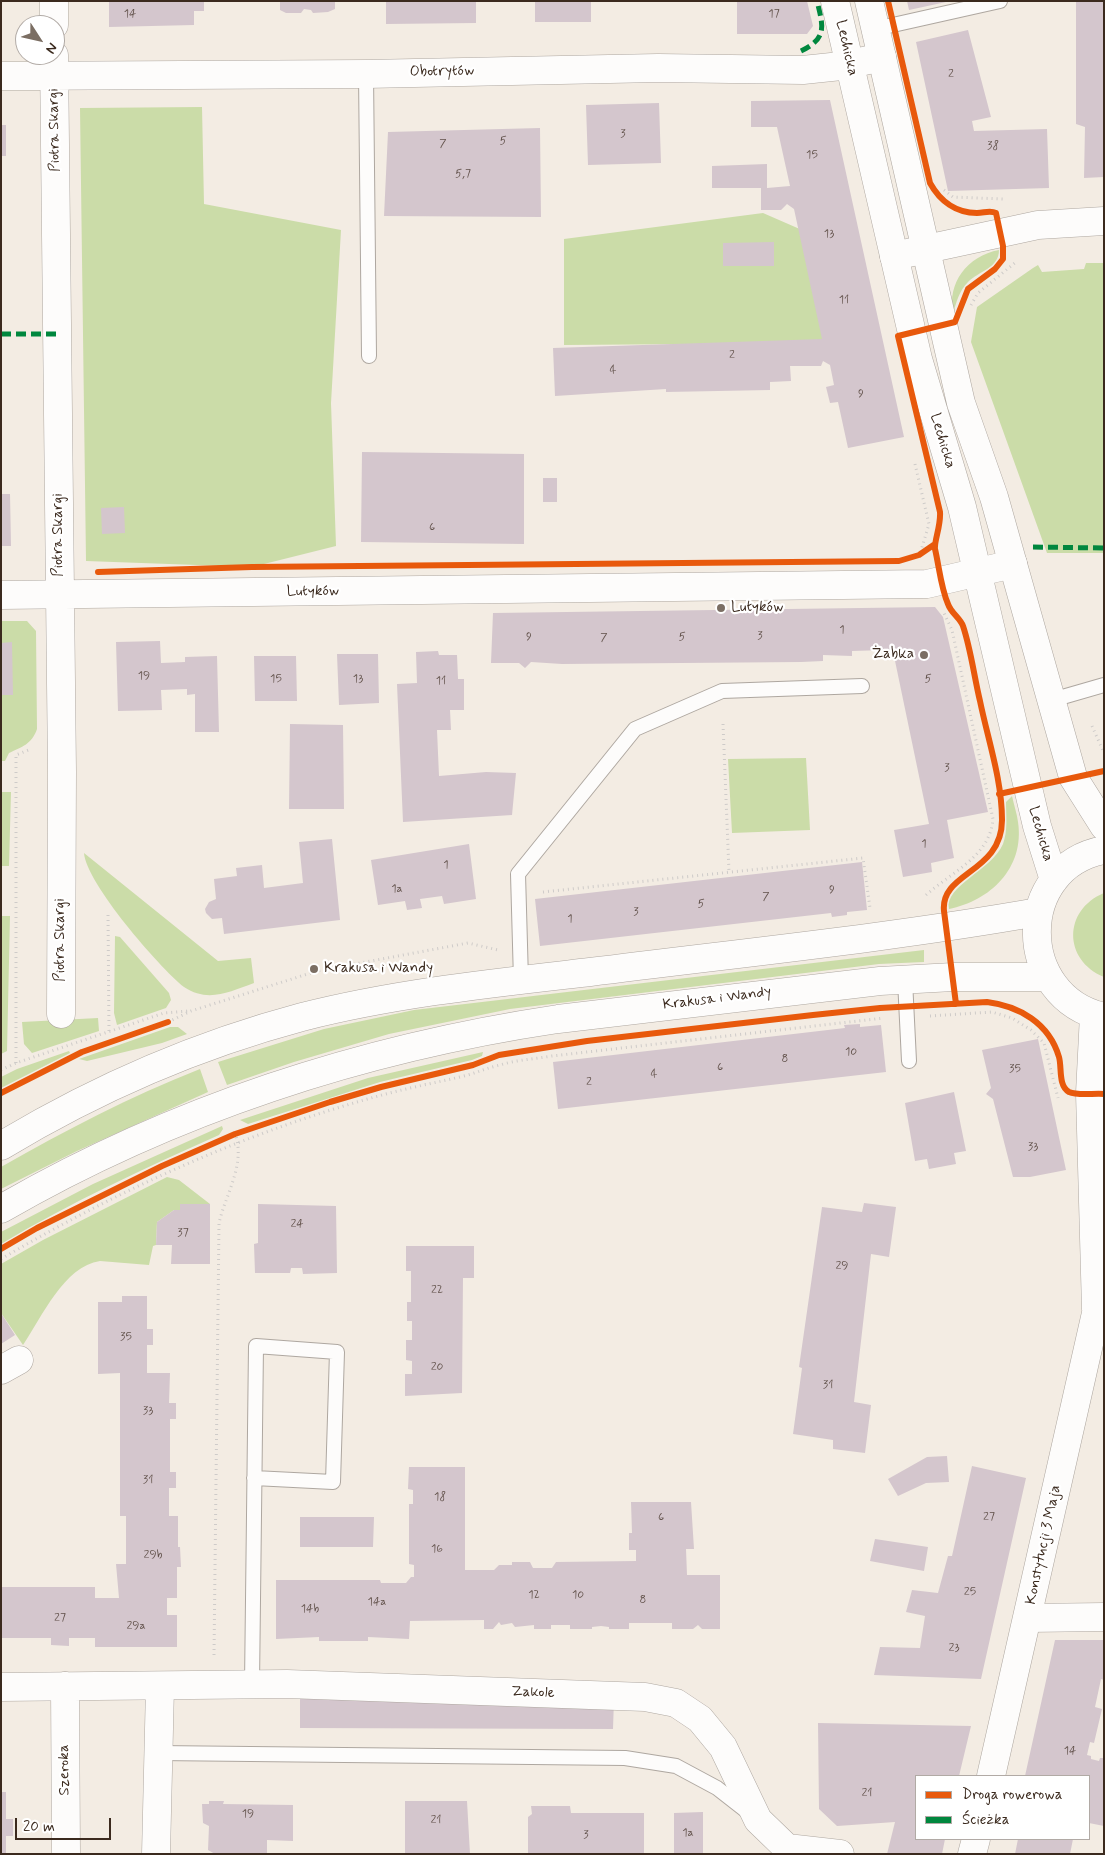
<!DOCTYPE html>
<meta charset="utf-8">
<style>
body{margin:0}
#map{position:relative;width:1105px;height:1855px;overflow:hidden;background:#f3ece3;font-family:Mynerve,sans-serif}
canvas{display:block}
.frame{position:absolute;inset:0;border:2px solid #3b2a1e;pointer-events:none}
.legend{position:absolute;left:915px;top:1775px;width:175px;height:65px;box-sizing:border-box;background:#fff;border:1px solid #b1aaa5;margin:0;padding:6px 9px;list-style:none;font-size:15px;color:#3b2a1e}
.legend li{display:flex;align-items:center;gap:10px;height:25px}
.legend b{width:25px;border:1px solid #b1aaa5}
.north{position:absolute;left:15px;top:15px;width:50px;height:50px;box-sizing:border-box;background:#fff;border:1px solid #b1aaa5;border-radius:50%;rotate:125deg;font-size:14px;font-weight:700;line-height:20px;text-align:center;color:#3b2a1e}
.north::after{content:'';display:block;margin:auto;width:18px;height:22px;background:#7b6e63;clip-path:polygon(50% 0,100% 100%,50% 72%,0 100%)}
.scale{position:absolute;left:15px;top:1818px;width:96px;height:22px;box-sizing:border-box;border:2px solid #3b2a1e;border-top:0;padding-left:6px;font-size:15px;line-height:18px;white-space:nowrap;color:#3b2a1e;-webkit-text-stroke:4px #fff;paint-order:stroke}
</style>
<div id="map">
<canvas width="1105" height="1855"></canvas>
<div class="frame"></div>
<ul class="legend">
<li><b style="height:6px;background:#e8590c"></b>Droga rowerowa</li>
<li><b style="height:6px;background:#00873e"></b>Ścieżka</li>
</ul>
<div class="north">N</div>
<div class="scale">20 m</div>
</div>
<script>
const c = document.querySelector('canvas').getContext('2d');
c.lineJoin = 'round';
function paint(path, color) {
  c.fillStyle = color;
  c.fill(path, 'evenodd');
}
function stroke(path, color, width, dash) {
  c.strokeStyle = color;
  c.lineWidth = width;
  c.lineCap = dash ? 'butt' : 'round';
  c.setLineDash(dash || []);
  c.stroke(path);
}
function write(font, color, halo, rows, align = 'center') {
  c.font = font + ' Mynerve,sans-serif';
  c.lineWidth = 4.5;
  c.setLineDash([]);
  c.textBaseline = 'middle';
  c.strokeStyle = halo;
  c.fillStyle = color;
  for (const [text, x, y, turn = 0] of rows) {
    c.save();
    c.translate(x, y);
    c.rotate((+turn || 0) * Math.PI / 180);
    c.textAlign = isNaN(turn) ? turn : align;
    if (halo) c.strokeText(text, 0, 0);
    c.fillText(text, 0, 0);
    c.restore();
  }
}
const green = new Path2D(`
 M202 107 204 204 341 230 331 403 336 546 252 567 86 561 80 108Z
 M763 213 802 230 826 343 564 345V239Z
 M999 250C999 268 979 271 968 282 959 291 956 303 953 314 947 283 967 256 999 250Z
 M1086 263H1104V553H1047L971 342 977 307 1033 268 1038 265 1042 272 1084 269Z
 M1 621H27L36 631 37 729C32 744 22 747 9 753L5 761H1Z
 M806 758 810 830 732 833 728 759Z
 M1 792H11L9 866H1Z
 M1012 796C1014 805 1017 814 1018 822 1025 868 990 901 949 909 944 886 992 870 1003 844 1008 830 1006 817 1006 802Z
 M84 853 218 961 251 958 254 983C229 992 208 1003 184 987 159 967 86 883 84 853Z
 M1104 893V977C1063 960 1063 910 1104 893Z
 M1 916H10L7 1051 1 1054Z
 M115 936 120 937 169 993 171 1000 166 1008 117 1025 114 1013Z
 M924 950V962L879 964 510 1009 389 1034 294 1062 227 1085 218 1062 324 1029 414 1010Z
 M98 1018 99 1031 32 1053 24 1044 22 1022Z
 M170 1027H178L187 1034 162 1043 87 1061 79 1059Z
 M69 1051 70 1053 1 1088V1077L17 1069Z
 M483 1052 482 1056 472 1060 380 1082 248 1124 240 1120 368 1078Z
 M200 1069 208 1092 77 1151 1 1189V1167C68 1129 129 1097 200 1069Z
 M222 1126 223 1129 219 1135C145 1168 71 1202 1 1244V1232L93 1184Z
 M167 1177 179 1180 210 1204H180V1210H174L157 1222 156 1245 153 1246 149 1265 100 1261C64 1266 42 1317 23 1345L1 1313V1264L43 1240Z`);
const building = new Path2D(`
 M109 1H204V11H194V25L109 27Z
 M280 1H335V9L328 12 313 13 311 10 304 9 301 13H286L280 10Z
 M386 1H476V23L386 24Z
 M535 1H591V22H535Z
 M737 1H807L813 26 807 34H737Z
 M907 1H946V2L909 10Z
 M1076 1H1104V177L1084 178 1085 127 1076 124Z
 M968 30 991 117 972 121 974 131 1047 129 1049 188 948 191 916 42Z
 M830 100 904 437 848 448 838 402 830 403 826 387 834 385 830 365 823 361 821 366H790L791 381 770 382V390L666 392V389L555 396 553 348 822 339 794 209 787 204 781 210H761V188H712V166L767 164V188L790 186 777 127H751V101Z
 M659 103 661 163 588 165 586 105Z
 M1 125H6V156H1Z
 M540 128 541 217 384 216 388 132Z
 M774 242V266H723V243Z
 M362 452 524 454V544L361 542Z
 M543 478H557V502H543Z
 M1 494H10L11 546H1Z
 M124 507 125 533 102 534 101 508Z
 M935 607 943 617 988 812 947 820 954 858 931 863 932 872 903 877 894 830 929 824 894 656 885 650 852 651V656L823 655V661L801 662 562 664 531 662 525 668 519 663H491L493 613Z
 M160 641 161 663 185 662V657L217 656 219 732H195V694L187 695V689L161 690 162 710 118 711 116 642Z
 M12 642 13 695H1V643Z
 M438 651 439 655H457L458 679H464V710H450L451 730H437L439 776 486 772 516 773 512 815 403 822 397 684 417 683 416 652Z
 M337 654H378L379 703 339 705Z
 M254 656H296L297 701H255Z
 M290 724 343 725 344 809H289Z
 M332 839 340 920 224 934 222 918 212 919 206 913 205 909 209 902 216 899 214 879 237 876 236 868 262 865 264 888 303 883 299 842Z
 M469 844 476 899 444 904 442 896 420 899 422 908 407 910 405 901 378 905 371 860Z
 M862 862 867 910 847 912V915L832 917 831 913 540 946 535 899Z
 M860 1024V1027L881 1025 886 1072 558 1109 553 1062 845 1028 844 1025Z
 M1038 1039 1066 1170 1030 1177H1013L993 1099 986 1094 991 1088 982 1050Z
 M954 1092 966 1151 954 1153 956 1164 929 1169 927 1159 915 1161 905 1103Z
 M864 1203 896 1207 889 1257 871 1254 854 1402 871 1405 865 1453 833 1449V1440L793 1434 802 1368 799 1367 822 1207 862 1212Z
 M180 1204H210V1264H171L172 1245H156L157 1222 174 1210H180Z
 M258 1204 336 1206 337 1273 303 1274 302 1268H291L290 1273H255L254 1244 258 1243Z
 M406 1246H474V1278H463L462 1393 405 1396V1374H412V1361L406 1360V1340H412V1321H407V1302H411V1271H406Z
 M122 1296H147V1329H153V1345H147V1373H170L169 1403H176V1419H170V1472H176V1488H169V1516H178V1547H180L181 1567H177V1598H167V1615H177V1647H95V1638H69V1646L51 1645V1638H1V1587H95V1598H119L116 1564H126V1516H120V1373L98 1374V1302H122Z
 M1 1313 15 1335 1 1344Z
 M947 1456 949 1482 926 1483 898 1496 888 1479 927 1457Z
 M972 1466 1026 1478 981 1679 874 1675 880 1647 920 1648 925 1616 906 1612 912 1590 938 1593 948 1556H952Z
 M409 1467H465V1570H494L499 1565H512V1562H530L533 1568H552L556 1562 636 1561V1550H629V1533H632L631 1502H691L694 1549H686L687 1575H720V1629H702L698 1625 693 1629H672V1623H629V1629H609V1627L601 1626 592 1627V1629H570V1625H551V1629H534V1625L515 1627 512 1623 501 1625 499 1622 493 1629H484V1620L410 1621 409 1639 368 1637V1641H319V1637L276 1639V1580H380L381 1583H406L411 1577H414V1565L409 1564V1504H413V1490L408 1489Z
 M300 1517H374L373 1547H300Z
 M875 1539 928 1547 924 1571 870 1561Z
 M1055 1640H1104V1680L1101 1679 1095 1707 1102 1709 1094 1743 1090 1742 1087 1755 1091 1756V1759L1099 1761 1100 1758H1104V1826L1089 1823V1776H1025Z
 M300 1698 614 1699 613 1729 300 1728Z
 M818 1723 971 1726 959 1776H916V1839H945L942 1854H887L895 1822 837 1826 819 1809Z
 M1 1792H6V1819H13V1836H6V1854H1Z
 M209 1801H224L223 1804 293 1805V1841L267 1840V1854H215L208 1850 209 1826 203 1823 202 1804H209Z
 M405 1801H467L470 1854H405Z
 M531 1806H570L571 1813H644V1854H528V1817L532 1814Z
 M703 1812V1854H674V1813Z
 M1018 1839H1073L1070 1854H1015Z`);
const path = new Path2D(`
 M944 190 953 197 1003 199
 M971 305 978 293 1016 262
 M915 464 929 524 920 554
 M723 724 729 872
 M1092 726 1104 753
 M543 892 863 858 870 908
 M926 895C953 871 990 856 993 819L952 630 943 611
 M108 915 109 1032
 M930 1016 992 1012 1012 1018 1031 1030 1044 1043 1058 1098
 M168 1022 191 1011 317 971 468 943 498 950
 M16 1063V755L31 749
 M1 1070 16 1063 164 1013 188 1011
 M1 1259C120 1189 249 1131 382 1095 408 1088 434 1083 460 1077 474 1074 486 1068 500 1065 516 1060 534 1059 552 1056L884 1018
 M214 1655 219 1223C226 1193 246 1164 235 1133`);
const lane = new Path2D(`
 M875 29 1000 1
 M366 74 369 356
 M1052 700 1104 685
 M521 980 518 874 635 729 722 691 862 686
 M905 980 909 1061
 M252 1684 256 1346 337 1352 333 1482 254 1478
 M157 1753 625 1758 676 1766 717 1788 749 1813`);
const street = new Path2D(`
 M54 1V25
 M54 55 62 772 61 1014
 M1 76 366 74 658 68 803 70 841 66 882 57
 M894 256 1038 225 1104 221
 M1 595 927 584 1013 564
 M1 1370 19 1360
 M1028 1618 1104 1617
 M65 1686 66 1854
 M1 1687 287 1684 645 1697 676 1703 700 1719 723 1747 758 1820 787 1848 840 1854
 M156 1854 160 1687`);
const secondary = new Path2D(`
 M835 1 918 359 962 507 1037 826 1054 880
 M869 1 961 403 994 497 1073 777 1104 826
 M1104 850C1014 867 1015 997 1104 1017
 M1094 1015 1090 1093 1096 1309
 M1 1146C94 1090 197 1045 302 1017 396 993 494 983 590 972 740 953 890 938 1038 912
 M1 1209C172 1110 363 1048 558 1019L880 981 953 977H1048
 M991 1776 1096 1313 1104 1288
 M972 1854 976 1839`);
const quiet = new Path2D(`
 M801 51C828 38 823 26 817 1
 M1 334H57
 M1033 547 1104 548`);
const cycleway = new Path2D(`
 M888 1 930 183C940 201 956 213 977 213 984 213 990 210 996 213L1003 246V259L995 269 968 289 955 322 898 336 940 512C941 526 934 541 935 549 939 566 941 588 948 604 951 613 960 618 963 626 971 650 974 676 980 701 988 740 1002 780 1002 820 1002 873 940 872 944 911L956 1004
 M98 572 252 567 899 561 919 555 935 544
 M999 794 1104 771
 M1 1093 82 1052 168 1022
 M1 1249 37 1228 162 1166 235 1134 330 1102 381 1087 473 1065 499 1055 587 1041 813 1015 880 1008 987 1002C1019 1006 1049 1023 1059 1057 1062 1067 1058 1086 1069 1092 1078 1096 1094 1093 1104 1094`);
const markers = [
 [721,608,5,"#7b6e63"],
 [924,655,5,"#7b6e63"],
 [314,969,5,"#7b6e63"]
];
const numberNames = [
 ["14",130,14],
 ["17",774,14],
 ["2",951,74],
 ["3",623,134],
 ["5",503,141],
 ["7",443,144],
 ["38",993,146],
 ["15",812,155],
 ["5,7",463,174],
 ["13",829,234],
 ["11",844,300],
 ["2",732,355],
 ["4",613,370],
 ["9",861,394],
 ["6",432,527],
 ["1",842,630],
 ["3",760,636],
 ["9",529,637],
 ["5",682,637],
 ["7",604,638],
 ["19",144,676],
 ["15",276,679],
 ["13",358,679],
 ["5",928,679],
 ["11",441,681],
 ["3",947,768],
 ["1",924,844],
 ["1",446,865],
 ["1a",397,889],
 ["9",832,890],
 ["7",766,897],
 ["5",701,904],
 ["3",636,912],
 ["1",570,919],
 ["10",851,1052],
 ["8",785,1059],
 ["6",720,1067],
 ["35",1015,1069],
 ["4",654,1074],
 ["2",589,1082],
 ["33",1033,1147],
 ["24",297,1224],
 ["37",183,1233],
 ["29",842,1266],
 ["22",437,1290],
 ["35",126,1337],
 ["20",437,1367],
 ["31",828,1385],
 ["33",148,1411],
 ["31",148,1480],
 ["18",440,1497],
 ["6",661,1517],
 ["27",989,1517],
 ["16",437,1549],
 ["29b",153,1555],
 ["25",970,1592],
 ["12",534,1595],
 ["10",578,1595],
 ["8",643,1600],
 ["14a",377,1602],
 ["14b",310,1609],
 ["27",60,1618],
 ["29a",136,1626],
 ["23",954,1648],
 ["14",1070,1751],
 ["21",867,1793],
 ["19",248,1814],
 ["21",436,1820],
 ["1a",688,1833],
 ["3",586,1835]
];
const streetNames = [
 ["Lechicka",846,48,77],
 ["Obotrytów",442,72,-1],
 ["Piotra Skargi",55,130,-91],
 ["Lechicka",942,441,73],
 ["Piotra Skargi",59,535,-90],
 ["Lutyków",313,592,-1],
 ["Lechicka",1040,834,74],
 ["Piotra Skargi",61,940,-90],
 ["Krakusa i Wandy",717,999,-7],
 ["Konstytucji 3 Maja",1044,1545,-78],
 ["Zakole",533,1693,2],
 ["Szeroka",65,1770,-91]
];
const poiNames = [
 ["Lutyków",731,608],
 ["Żabka",914,655,"right"],
 ["Krakusa i Wandy",324,969]
];
paint(green, '#cbdca8');
paint(building, '#d4c6cd');
stroke(lane, '#aea7a0', 16);
stroke(street, '#aea7a0', 29);
stroke(secondary, '#aea7a0', 29);
stroke(path, '#cecbc9', 3, [1, 4]);
stroke(lane, '#fdfcfb', 14);
stroke(street, '#fdfcfb', 28);
stroke(secondary, '#fdfcfb', 28);
stroke(quiet, '#00873e', 5, [10, 5]);
stroke(cycleway, '#e8590c', 6);
for (const [x, y, r, color] of markers) {
  const dot = new Path2D();
  dot.arc(x, y, r, 0, 2 * Math.PI);
  c.fillStyle = color;
  c.fill(dot);
  stroke(dot, '#fff', 2);
}
write('12px', '#61514a', null, numberNames);
write('15px', '#3b2a1e', '#fff', streetNames);
write('15px', '#3b2a1e', '#fff', poiNames, 'left');
</script>
